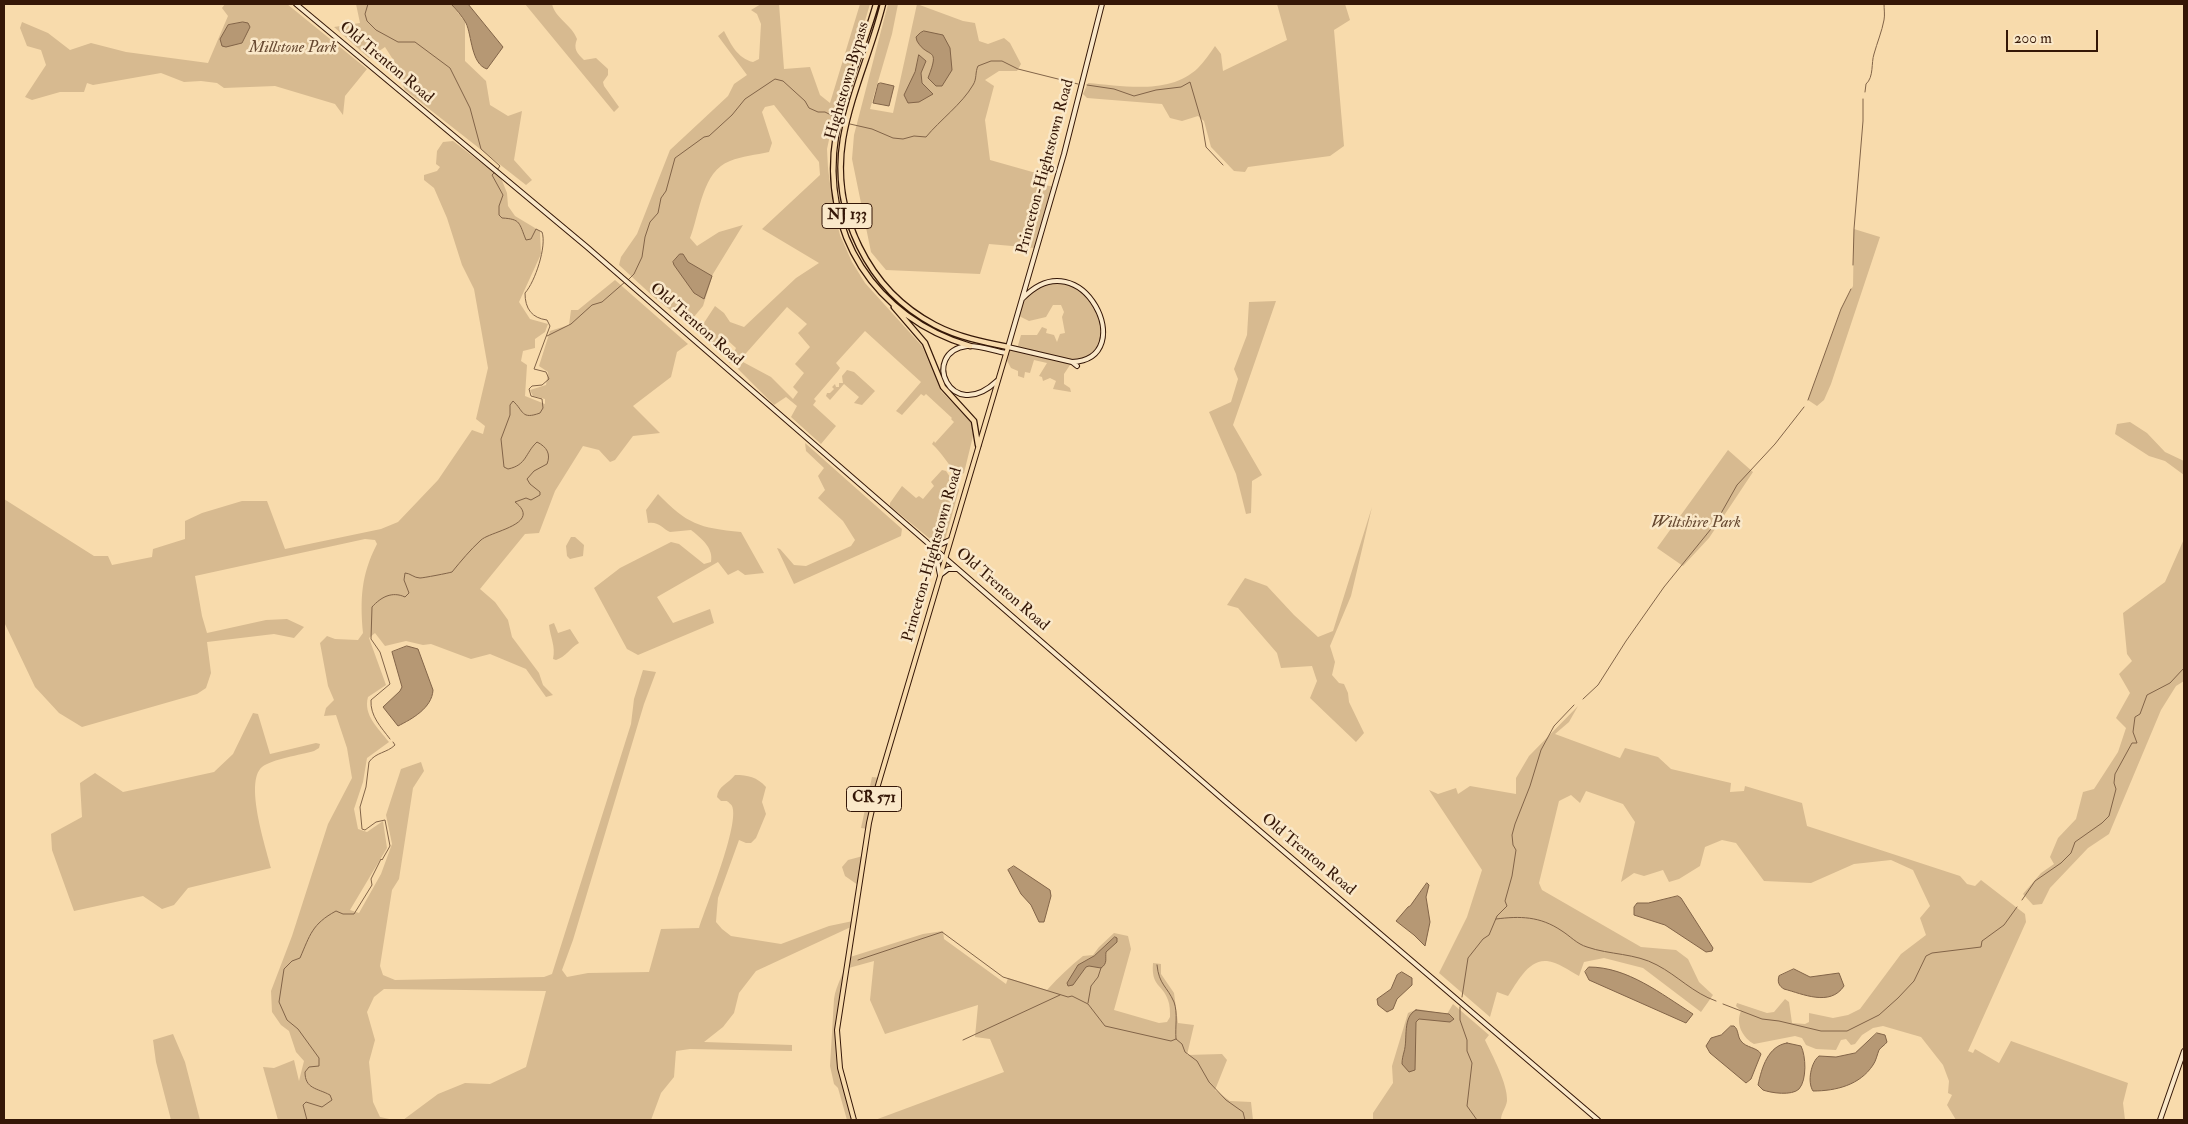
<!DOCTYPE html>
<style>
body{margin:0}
#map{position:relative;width:2188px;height:1124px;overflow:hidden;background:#f8dbac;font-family:"IM FELL Double Pica",serif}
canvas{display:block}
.frame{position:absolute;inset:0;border:5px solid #351707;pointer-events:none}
.scale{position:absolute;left:2006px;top:30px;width:92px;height:22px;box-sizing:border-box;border:2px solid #351707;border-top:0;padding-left:6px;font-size:15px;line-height:18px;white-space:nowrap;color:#351707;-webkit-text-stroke:4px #fae8c9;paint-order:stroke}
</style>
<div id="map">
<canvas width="2188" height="1124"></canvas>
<div class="frame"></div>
<div class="scale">200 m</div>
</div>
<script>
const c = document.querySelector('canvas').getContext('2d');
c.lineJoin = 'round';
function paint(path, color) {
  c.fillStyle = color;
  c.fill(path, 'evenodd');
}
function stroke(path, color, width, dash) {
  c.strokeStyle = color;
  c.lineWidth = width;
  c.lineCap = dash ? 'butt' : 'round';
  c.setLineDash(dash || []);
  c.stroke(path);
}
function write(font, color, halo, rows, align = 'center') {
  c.font = font + ' "IM FELL Double Pica",serif';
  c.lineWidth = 5;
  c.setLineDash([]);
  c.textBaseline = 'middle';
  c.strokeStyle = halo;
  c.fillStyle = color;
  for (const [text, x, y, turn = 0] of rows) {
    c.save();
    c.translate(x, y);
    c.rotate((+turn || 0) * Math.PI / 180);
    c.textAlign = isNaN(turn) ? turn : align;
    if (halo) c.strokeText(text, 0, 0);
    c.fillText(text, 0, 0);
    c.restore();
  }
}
const green = new Path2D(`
 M225 4H287L367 69 345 96 343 115 335 104 275 86 224 88 217 83 201 81 184 82 161 73 93 85 87 83 84 92H60L32 100 25 97 46 65 41 50 27 46 20 28 22 22 48 33 70 50 91 43 126 52 208 63 228 16 222 8Z
 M356 4 452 5 465 22V61L486 81 490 105 508 116 522 111 514 160 532 180 526 185 405 90 399 76V69L385 47 369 58 334 27 360 23Z
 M525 4H552C555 18 572 25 577 39 573 49 577 53 584 60L596 58 608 69V75L603 82 604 86 619 107 614 112Z
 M761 4H779L784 69 810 67 820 95 830 103 860 4H870L850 71 835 112 827 149 828 168 833 207 840 235 852 262 865 283 922 346 941 391 972 423 974 432 964 473 960 475C950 469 942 452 932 444L934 441 935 443 954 422 951 419 952 418 926 394 924 396 921 394 902 415 896 411 921 382 865 331 836 363 840 368 838 371 814 399 816 401 813 405 836 426 821 444 791 417 797 406 786 397 774 405 738 369 743 362 771 377 793 399 798 392 793 387 804 373 795 364 810 347 798 333 807 324 787 307 740 360 729 363 736 348 724 337 715 348 698 332 715 306 724 313 730 322 744 327 796 278 819 263 762 229 820 175 819 162 774 105 765 107 762 112 772 143 769 152C756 155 742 156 730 161 702 171 700 213 690 238L697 246 719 232 743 225 713 274 703 306 688 324 655 298 619 265 621 257 637 234 670 150 728 96 734 84 747 75 718 36 724 31C731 44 737 58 753 62L759 59 761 24 757 14 751 10Z
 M888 4H898L892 34 870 109 893 113 917 4 963 21 975 23 979 41 988 44 1004 38 1010 43 1021 64 1017 71H999L985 80 994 86 985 120 990 160 1036 173 1034 183 1055 187 1042 235 1035 248 989 244 980 274 886 270 871 252 852 159 854 135Z
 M1277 4H1345L1350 20 1334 30 1344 146 1330 156 1248 167 1245 172 1234 171 1211 147 1204 121 1198 116 1182 121 1170 118 1162 104 1087 98 1083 94 1088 83C1124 86 1170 95 1198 68 1205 61 1210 53 1215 46L1221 54 1223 71 1287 40Z
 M453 141 501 178 507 193 508 206 515 216 540 231 541 254 519 302 530 319 548 324 545 332 535 339V348L523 351 521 361 527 365 525 396 545 404V399L533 396 530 390 546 385 548 372 539 366 550 331 569 325 571 310H578L615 280 688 344 677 352 671 377 633 406 660 433 633 436 615 460 610 462 599 450 583 446 555 491 539 533 525 534 480 589 495 602 508 620 512 637 539 673 543 685 553 695 546 697 526 669 490 654 471 659 431 644 423 645 406 641 385 646 375 633 369 638 386 685 368 697C363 715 378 728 389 742L367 758 363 782 354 809 358 829 367 832 383 821 387 848 350 910 359 913 381 874 392 844 386 815 401 769 421 762 424 771 413 788 399 879 392 890 380 966 383 975 395 980 544 977 552 974 631 724 634 699 643 670 656 672 644 704 573 940 562 970 567 977 588 973 649 972 661 929 699 928C706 906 740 824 732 806 732 805 727 801 727 801H721L717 797C718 786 728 784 735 775 748 775 757 777 766 787L762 802 766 814 756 838 751 843H746L739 840 718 898 717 909 716 922 722 929 731 936 781 944 829 926 853 921V926L756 971 739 993 734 1013 723 1027 704 1042 792 1045V1051L690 1049 676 1051 674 1077 661 1093 651 1120H403L438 1094 465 1083 490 1084 526 1067 546 991 384 989 374 997 367 1012 375 1040 369 1062 373 1102 380 1117 394 1120H278L263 1067 274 1068 294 1060 299 1081 304 1061 296 1052 289 1031 281 1025 272 1012 271 991 292 936 328 824 352 778 347 748 336 715 324 716 326 708 334 700 328 686 320 643 327 636 335 639 358 640 363 633C360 599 361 575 377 544L375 540 365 539 195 576 202 616 207 633 266 620 287 619 304 627 294 638 274 634 207 642 211 673 206 688 197 694 82 727 59 713 35 687 4 622V499L94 556H108L112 565 152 557 153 549 185 539V521L202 513 242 501H267L285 549 381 529 398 522 438 480 472 430 483 434 485 426 476 419 488 368 474 289 462 265 447 218 434 188 424 180V175L437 171 440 167 436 164 437 151 443 142Z
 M1854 229 1880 237 1831 384 1824 400 1817 406 1808 400 1841 309 1853 286Z
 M1048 282C1056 282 1066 282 1075 286 1079 288 1083 293 1086 296 1100 310 1108 325 1099 345 1092 358 1087 361 1072 362L1064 374V384L1070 388 1071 392 1053 389 1056 381 1050 378 1043 381 1042 377 1039 376 1047 363 1034 360 1030 373 1025 372 1024 378 1018 376V371L1011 368 1005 357 1008 347 1017 349 1021 335H1037L1042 327 1047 329 1046 333 1054 335 1057 342 1060 334 1065 333 1062 317 1064 312 1061 305H1053L1046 317 1029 321 1017 315C1022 298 1029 286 1048 282Z
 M1276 301 1233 425 1262 475 1252 481 1251 513 1246 514 1236 474 1209 412 1231 402 1238 379 1234 369 1247 335 1249 302Z
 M847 370 854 372 875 391 862 405 854 403 859 397 844 384 830 400 826 396 827 393H830L834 389 832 387 835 384 836 387H839V383H843L842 376Z
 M2130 422 2147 433 2165 452 2184 461V475L2165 461 2149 456 2115 434 2117 424Z
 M805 443 902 529 901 536 794 584 777 548 780 549 794 565 806 566 851 546 855 540 843 521 818 498 825 490 818 476 824 468 806 451Z
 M1728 450 1753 472 1709 538 1683 566 1657 548Z
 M942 470 946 471 959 490 945 540 942 543H935L890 506V503L902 486 916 498 919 496 923 499 934 486 931 482Z
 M658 494C687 524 699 528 741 532L764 573 745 575 738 570 728 575 718 562 657 597 673 623 710 609 714 623 638 655 627 649 594 588 620 568 671 542 679 544 704 564 711 562C714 548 701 538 691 530L670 532C662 528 658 521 648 523L646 510Z
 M1372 507 1351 596 1330 646 1335 662 1332 675 1339 683 1344 684 1348 693 1349 702 1364 733 1356 742 1310 698 1317 681 1312 666 1281 668 1277 653 1238 608 1227 605 1245 578 1267 586 1294 615 1318 637 1333 631Z
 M571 537H575L584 545 583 556 570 559 567 556 566 546Z
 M2184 539V681L2176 686 2161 710 2109 834 2088 848 2050 888 2042 904 2033 905 2023 894 2041 873 2054 864 2050 857 2058 838 2076 819 2083 792 2094 789 2118 752 2126 728 2116 718 2130 693 2119 674 2132 661 2127 654 2123 613 2165 582Z
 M554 623 558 633 570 629 579 643C570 648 566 657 556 660L553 659C556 646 550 637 549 625Z
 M1578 706 1569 722 1555 734 1620 758 1625 748 1658 757 1671 769 1731 783 1730 792 1744 791 1745 786 1802 803 1807 826 1960 876 1967 884 1975 886 1981 880 2025 914 2026 922 1968 1051 1973 1053 1975 1049 1999 1063 2011 1041 2128 1083 2123 1103 2125 1120H1956L1947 1105 1952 1095 1948 1093 1949 1081 1943 1065 1921 1037 1883 1026 1873 1028 1862 1035 1855 1044 1851 1045 1846 1039 1841 1040 1836 1050 1816 1049 1806 1045 1802 1038 1795 1036 1754 1044C1743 1038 1735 1024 1741 1011L1736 1006 1737 1003 1767 1013 1774 1012 1785 999 1789 1002 1792 1023 1805 1024 1809 1022V1013L1833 1018 1848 1015 1860 1009 1901 954 1926 935 1920 918 1930 906 1913 870 1891 860 1854 864 1811 883 1764 881 1736 843 1722 840 1705 847 1700 866 1679 879 1669 882 1663 870 1644 876 1634 873 1621 882 1635 822 1623 804 1586 791 1580 803 1571 795 1559 801 1539 883 1542 890 1641 947 1676 950 1688 959 1699 982 1713 995 1701 1012 1643 968 1604 958 1584 962 1579 976C1570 971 1557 962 1547 961 1528 959 1517 983 1508 996L1497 992 1490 1017 1439 973 1467 917 1482 870 1429 790 1438 794 1456 788 1458 794 1470 786 1516 794V778L1529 756Z
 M253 713 258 714 270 754 316 743 320 744 319 748 314 751C301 755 272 759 262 767 244 782 266 848 271 868L188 888 174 905 162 909 143 896 74 911 52 850 51 834 82 817 80 783 95 773 123 792 214 772 233 754Z
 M872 777 880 778 868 829 861 828Z
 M863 856 858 885 845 876 842 867 848 860Z
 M943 931 944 939 1006 984 1008 978 1047 990C1059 977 1070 966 1083 956L1093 955 1099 947 1114 933 1128 936 1131 949 1114 1010 1159 1023 1167 1022 1170 1017C1170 1012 1170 1005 1168 1000 1162 983 1151 987 1153 963L1161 964V974L1174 993 1178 1023 1194 1025 1187 1055 1222 1054 1227 1060 1215 1090 1230 1101 1251 1102 1253 1120H875L1004 1072 990 1039 975 1037 978 1005 885 1034 870 1000 874 961 845 969 839 1008 838 1056 854 1120H847L838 1088 834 1084 830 1066 834 999C836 984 845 973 847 958L923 934Z
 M1453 1004 1489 1035 1485 1040C1492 1055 1508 1084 1507 1101 1506 1108 1501 1113 1501 1120H1373V1113L1393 1083 1392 1066 1408 1013 1417 1009 1447 1014Z
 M173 1034 185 1062 200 1120H171L156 1062 153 1040Z`);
const water = new Path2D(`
 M451 4H468L503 47 487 69C471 64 472 36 466 23 462 16 456 9 451 4Z
 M243 22 248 23 250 27 242 43 226 47 222 46 220 39 228 25Z
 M924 31 943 35 950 48 952 70 942 86H936L928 78C941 45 928 60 917 41L916 37 920 33Z
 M919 55 926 61 921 73 922 83 933 94 919 102 908 103 904 95 915 72Z
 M881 83 894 86 889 106 873 103 878 84Z
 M680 254H683L688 262 712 276 704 299 694 293 674 265 673 262Z
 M407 646 418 649 433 690C432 708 412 719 398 726L383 707 400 691 402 687 392 652Z
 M1014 866 1050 890 1051 896 1044 922H1039L1031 905 1021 894 1008 870Z
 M1427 883 1429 885 1426 897 1430 922 1425 946 1414 935 1396 921 1408 907 1410 906Z
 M1678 896 1681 898 1713 948 1712 951 1706 952 1665 925 1634 915V907L1637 903H1648Z
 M1115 937 1117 938V942L1106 952C1105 959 1108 963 1101 968L1089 966 1086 967 1073 985 1068 986 1067 983 1078 965 1094 956Z
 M1589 967C1628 967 1661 994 1693 1014L1686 1023 1589 980 1585 972Z
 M1794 969 1810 977 1839 973 1844 986C1830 1007 1803 994 1784 989 1779 986 1777 982 1779 976Z
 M1402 972 1412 978V985L1397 999 1393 1009 1387 1012 1378 1005 1377 999 1391 989 1397 975Z
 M1416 1010 1449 1014 1454 1019 1450 1022 1419 1019 1416 1022 1415 1070 1409 1072 1402 1064C1402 1059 1403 1056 1404 1052 1408 1039 1402 1017 1416 1010Z
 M1731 1026H1734C1739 1030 1737 1036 1741 1041 1746 1048 1757 1047 1761 1054L1751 1079 1746 1083 1710 1053 1706 1046 1711 1038 1721 1035Z
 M1877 1033 1885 1035 1887 1042C1885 1045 1881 1047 1879 1050 1877 1055 1876 1061 1873 1065 1860 1085 1836 1091 1813 1091 1807 1082 1811 1062 1819 1056L1836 1057 1855 1053Z
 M1787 1043 1801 1046C1806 1056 1807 1080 1799 1089 1792 1096 1771 1093 1763 1090L1758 1085C1762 1067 1768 1046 1787 1043Z`);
const stream = new Path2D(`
 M368 4 365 14 367 21 376 30 398 42H415L450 68 470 108 481 149 500 166 497 170
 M1087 85 1114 89 1134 96 1156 90 1181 87 1190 82 1202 123 1206 147 1223 165
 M1865 92 1866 84C1874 77 1871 63 1874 54 1877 43 1882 31 1884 20 1885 15 1884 9 1884 4
 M850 124 872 129 893 138 903 139 914 136 926 137C940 120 962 104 973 85 977 79 975 72 978 66L991 61H1002L1018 69 1078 84
 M1853 265 1854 229 1863 121V99
 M628 280 634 274 642 257 645 237 650 222 658 213 661 198 666 191 675 158 704 137 709 136 732 115 745 99 775 79 783 81 805 101 809 108 818 112H825L837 118
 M547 336 571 324 592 305 602 302 625 282
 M1808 400 1841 309 1851 289
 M1583 699 1598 685 1626 641 1664 587 1715 524 1737 485 1775 444 1804 407
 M390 739C381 727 370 716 371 700L390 684 380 652 371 639 372 607C381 597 392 591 405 597L409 593 404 580 405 573C410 573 414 578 420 578 423 578 449 573 452 572 461 561 470 550 481 540 491 531 543 524 515 502L526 498 531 500 540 495V492L530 484 527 479 534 471 547 464C551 454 547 447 537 442 525 453 527 465 508 469L504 467 501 439 510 415V405L513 401C524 411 521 420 540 413L543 408 542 399 531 396 529 389 532 386 542 385 549 379 546 372 534 369 550 326 547 320C532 318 525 309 525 293 535 282 547 246 542 232L536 229 531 239 526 240C519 223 521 219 502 218L499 215V206L503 195 492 175 494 173
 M2022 900 2035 881 2061 863 2071 853 2075 842 2102 823 2109 816 2116 789 2114 783 2115 774 2132 743H2137L2133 732 2135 717 2140 714 2147 695 2170 683 2184 668
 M1496 919C1520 916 1540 916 1562 931 1570 936 1577 944 1587 947 1610 955 1635 953 1657 965 1678 976 1693 993 1716 1001
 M858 960 942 932 1003 977 1068 997 1072 996 1088 1004 1105 1026 1171 1041 1176 1039
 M1157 965C1159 985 1167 986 1174 1002 1178 1013 1175 1027 1176 1039L1182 1044 1185 1052 1197 1061 1209 1082 1226 1100 1243 1112 1245 1120
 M1462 997 1468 958 1483 939 1489 935 1497 916 1507 906 1505 901 1512 876 1516 850 1513 845 1512 835 1515 824 1530 786 1541 750 1554 726 1574 705
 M1088 1003 1091 986 1098 977 1101 968
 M1723 1004 1762 1019 1779 1021 1821 1031H1847L1879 1015 1898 998 1914 981 1926 956 1932 953 1981 947 1982 941 2004 925 2017 907
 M1460 1007V1020L1467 1040V1051L1472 1063 1467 1106 1477 1120
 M963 1040 1060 995
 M307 1120 303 1105 306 1102 322 1107 332 1100 330 1095C317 1088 305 1089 305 1072L309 1067 319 1066V1058L298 1029 287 1020 279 1002 284 969 292 961 300 958C310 935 312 924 336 911L343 914H354L372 885 371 879 381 859 382 860 390 846 385 820 376 822 365 830 362 829 360 807 366 787 369 762C376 752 387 753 395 745L393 742`);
const secondary = new Path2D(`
 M296 4 587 247 1226 802 1598 1120
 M1023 298C1082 237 1141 359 1072 362
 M1077 366 1072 362 1008 347 1064 154 1102 4
 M997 381C950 425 920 352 967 346 979 345 994 351 1006 353
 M929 544 939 545 950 540
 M930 547 937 560 940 575 948 569H956
 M2160 1120 2184 1051`);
const primary = new Path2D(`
 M854 1120 840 1068 837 1030 869 823 876 792 1008 347`);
const highway = new Path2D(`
 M876 4C864 47 844 90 836 135 820 233 875 318 970 346
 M883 4C872 49 851 93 843 139 831 213 868 290 935 325 958 337 983 342 1008 347
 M894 307 925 343 943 387 974 421 978 445`);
const shields = [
 [847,216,50],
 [874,799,55]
];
const shieldNames = [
 ["NJ 133",847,216],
 ["CR 571",874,799]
];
const parkNames = [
 ["Millstone Park",293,49],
 ["Wiltshire Park",1696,524]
];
const streetNames = [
 ["Old Trenton Road",386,63,40],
 ["Hightstown Bypass",848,81,-74],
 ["Princeton-Hightstown Road",1046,167,-75],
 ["Old Trenton Road",696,325,41],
 ["Princeton-Hightstown Road",933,555,-74],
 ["Old Trenton Road",1002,590,41],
 ["Old Trenton Road",1308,855,40]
];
paint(green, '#d7ba90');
paint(water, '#b69874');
stroke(water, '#826448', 1);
stroke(stream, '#826448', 1);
stroke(secondary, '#351707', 6);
stroke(primary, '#351707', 6);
stroke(highway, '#351707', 7);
stroke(secondary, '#fae8c9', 4);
stroke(primary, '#f8dbac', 4);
stroke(highway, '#f8dbac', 4.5);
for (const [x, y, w] of shields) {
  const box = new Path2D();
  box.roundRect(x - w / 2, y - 12.5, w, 25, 4);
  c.fillStyle = '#fae8c9';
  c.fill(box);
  stroke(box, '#351707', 1);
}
write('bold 15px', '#351707', null, shieldNames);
write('italic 16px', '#664830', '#fae8c9', parkNames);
write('16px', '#351707', '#fae8c9', streetNames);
</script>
